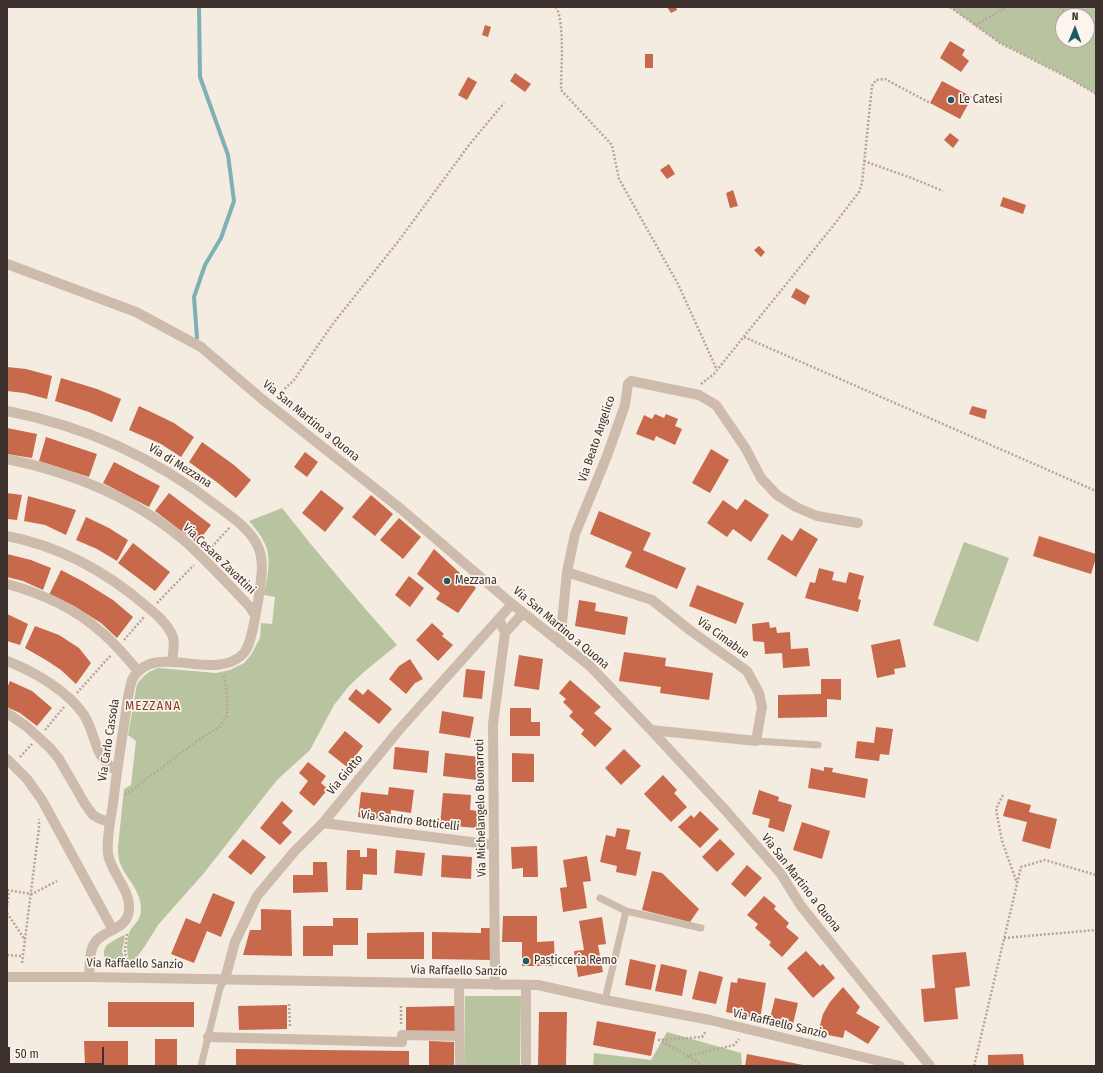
<!DOCTYPE html>
<style>
body{margin:0}
#map{position:relative;width:1103px;height:1073px;overflow:hidden;background:#f4ebe1;font-family:"Fira Sans Condensed",sans-serif}
canvas{display:block}
.frame{position:absolute;inset:0;border:8px solid #3b302b;pointer-events:none}
.north{position:absolute;left:1055px;top:8px;width:40px;height:40px;box-sizing:border-box;background:#fbf5ee;border:1px solid #aea6a0;border-radius:50%;rotate:1deg;font-size:11px;font-weight:700;line-height:16px;text-align:center;color:#3b302b}
.north::after{content:'';display:block;margin:auto;width:14px;height:18px;background:#1f5a5e;clip-path:polygon(50% 0,100% 100%,50% 72%,0 100%)}
.scale{position:absolute;left:8px;top:1047px;width:96px;height:18px;box-sizing:border-box;border:2px solid #3b302b;border-top:0;padding-left:5px;font-size:12px;line-height:14px;white-space:nowrap;color:#3b302b;-webkit-text-stroke:3px #fbf5ee;paint-order:stroke}
</style>
<div id="map">
<canvas width="1103" height="1073"></canvas>
<div class="frame"></div>
<div class="north">N</div>
<div class="scale">50 m</div>
</div>
<script>
const c = document.querySelector('canvas').getContext('2d');
c.lineJoin = 'round';
function paint(path, color) {
  c.fillStyle = color;
  c.fill(path, 'evenodd');
}
function stroke(path, color, width, dash) {
  c.strokeStyle = color;
  c.lineWidth = width;
  c.lineCap = dash ? 'butt' : 'round';
  c.setLineDash(dash || []);
  c.stroke(path);
}
function write(font, color, halo, rows, align = 'center') {
  c.font = font + ' "Fira Sans Condensed",sans-serif';
  c.lineWidth = 3.5;
  c.setLineDash([]);
  c.textBaseline = 'middle';
  c.strokeStyle = halo;
  c.fillStyle = color;
  for (const [text, x, y, turn = 0] of rows) {
    c.save();
    c.translate(x, y);
    c.rotate((+turn || 0) * Math.PI / 180);
    c.textAlign = isNaN(turn) ? turn : align;
    if (halo) c.strokeText(text, 0, 0);
    c.fillText(text, 0, 0);
    c.restore();
  }
}
const green = new Path2D(`
 M950 7H1096V94L1069 78 1000 43ZM1063 16H1087V40H1063Z
 M282 508C319 555 357 600 397 645L365 671 349 686 334 705 310 750 277 780 204 873 158 925 145 946 131 965C126 958 126 935 131 929 136 922 140 921 141 910 142 891 126 879 120 863 118 857 118 853 118 847L124 789 131 785 136 741 128 735 137 684 143 677 149 672 158 668 216 673 230 670 244 663 251 655 260 638 261 623 272 624 275 597 264 595C267 579 272 559 265 544 261 535 255 528 249 521Z
 M964 542 1009 558 978 642 933 625Z
 M124 935 125 937 122 951 126 965C121 965 114 966 110 964 103 961 102 950 107 945 112 941 118 938 124 935Z
 M465 996H521L520 1066H465Z
 M667 1032 741 1053 742 1066H593L594 1053 651 1060Z`);
const stream = new Path2D(`
 M197 338 194 297 205 265 221 238 234 201 228 155 200 77 199 7`);
const building = new Path2D(`
 M667 7H676L677 10 671 13Z
 M485 25 491 27 488 37 482 35Z
 M950 41 965 50 962 55 969 61 961 72 940 58Z
 M645 54H653V68H645Z
 M515 73 531 84 525 92 510 81Z
 M468 77 477 82 467 100 458 95Z
 M942 81 972 97 960 119 930 103Z
 M950 133 959 140 953 148 944 140Z
 M669 164 675 174 667 179 660 170Z
 M733 190 738 206 730 208 726 193Z
 M1003 197 1026 205 1023 214 1000 206Z
 M759 246 765 252 761 257 754 250Z
 M796 288 810 296 805 305 791 297Z
 M7 367 26 369 52 376 47 399 24 393 7 391Z
 M61 378 97 389 121 399 112 422 89 412 55 401Z
 M139 406 174 423 194 437 181 457 161 444 129 430Z
 M972 406 987 410 985 419 969 414Z
 M655 414 664 418 666 414 678 419 675 426 682 429 675 445 656 436 654 441 636 434 644 415 652 419Z
 M7 428 37 434 32 458 7 454Z
 M46 437 97 454 89 477 39 461Z
 M202 442 234 465 251 480 236 498 218 483 189 462Z
 M711 449 729 460 710 493 692 483Z
 M305 452 318 462 307 477 294 467Z
 M114 462 160 486 149 507 103 483Z
 M321 490 344 508 325 532 302 513Z
 M7 493 22 495 17 520 7 519Z
 M169 493 211 525 197 543 155 511Z
 M371 495 393 514 375 536 352 517Z
 M28 496 53 503 76 510 66 535 45 525 24 521Z
 M745 499 769 515 751 542 733 529 727 537 707 523 723 500 737 510Z
 M599 511 651 533 643 550 686 568 677 589 625 567 632 552 590 534Z
 M86 517 109 528 128 540 117 561 97 549 76 540Z
 M399 518 421 537 403 559 380 540Z
 M800 528 818 539 796 577 767 559 782 534 792 541Z
 M1039 536 1096 554V558L1091 574 1033 556Z
 M133 543 170 572 155 591 118 563Z
 M434 549 476 588 458 613 436 599 440 593 417 574Z
 M7 554 31 560 51 568 43 590 23 581 7 577Z
 M819 568 834 572 832 580 846 583 849 572 864 576 858 599 861 600 858 612 805 598 810 582 815 583Z
 M61 570 84 582 113 600 133 617 117 638 101 623 74 606 49 595Z
 M409 576 424 588 410 607 395 595Z
 M697 585 744 603 736 624 689 606Z
 M579 600 596 603 595 611 628 617 625 635 575 626Z
 M7 614 28 624 20 645 7 641Z
 M769 622 770 628 776 627 777 633 790 632 791 649 808 648 810 666 783 668 782 653 765 654 764 642 753 641 752 624Z
 M432 623 444 634 442 636 453 645 438 661 416 640Z
 M35 626 59 635 79 648 91 663 76 684 61 670 46 660 25 648Z
 M900 639 906 667 894 669 895 674 877 678 871 645Z
 M624 652 666 658 665 666 713 673 709 700 660 693 661 687 619 681Z
 M519 655 543 659 539 690 514 686Z
 M410 659 423 679 415 683 406 694 389 679 399 666Z
 M466 669 485 671 482 699 463 697Z
 M821 679H841V700L827 699V717L778 718V695L821 694Z
 M570 680 601 707 594 713 612 729 595 747 581 734 584 730 569 716 573 712 563 702 566 699 559 693Z
 M10 681 32 691 52 708 37 726 20 713 7 707V688Z
 M356 689 363 695 368 689 392 709 379 724 348 699Z
 M510 708H531V722H540V736H510Z
 M442 711 474 717 470 738 439 733Z
 M876 727 893 729 889 755 880 754 879 761 855 758 857 741 874 743Z
 M345 731 363 746 347 767 328 752Z
 M395 747 429 751 427 773 393 769Z
 M624 749 641 766 621 785 605 768Z
 M445 753 480 757 477 780 443 776Z
 M512 753 534 754V782H512Z
 M308 762 326 776 321 783 328 789 314 806 299 793 308 781 299 773Z
 M824 767 833 768 832 772 868 779 865 798 808 788 811 768 824 771Z
 M663 775 677 790 674 793 687 807 671 822 644 794Z
 M389 787 414 790 411 813 391 810 390 821 358 817 361 792 388 795Z
 M759 790 779 797 778 801 792 805 784 832 768 827 770 819 752 814Z
 M443 793 471 795 470 810 478 811 477 828 440 825Z
 M1008 799 1031 805 1029 812 1057 819 1050 849 1022 841 1027 822 1003 816Z
 M282 801 293 811 282 823 292 832 280 845 260 828Z
 M700 811 719 829 700 848 678 827 691 815 694 818Z
 M802 822 830 831 822 859 793 850Z
 M617 828 630 830 626 849 641 852 636 876 616 872 617 866 600 862 606 835 615 837Z
 M243 839 266 857 251 875 228 857Z
 M720 839 735 854 717 872 702 857Z
 M537 846 538 877H523V868L512 869 511 847Z
 M367 848 377 849V875L363 874 362 890H346L347 850H360V857H367Z
 M396 850 425 853 422 876 394 873Z
 M442 855 472 857 471 879 441 877Z
 M587 856 591 881 583 882 587 908 563 912 560 888 567 887 563 860Z
 M313 862H327L328 892 293 893V875H313Z
 M747 865 762 878 745 897 731 884Z
 M652 871 662 873 699 909 690 922 642 910Z
 M213 893 235 902 221 937 207 931 194 963 171 954 186 918 200 924Z
 M764 896 776 906 774 909 789 923 786 927 799 938 782 957 769 945 771 942 755 928 758 924 747 915Z
 M261 909 291 910 292 956 243 955 250 930H261Z
 M503 916H537V942L554 941 555 966H522V942H502Z
 M602 917 606 944 598 945 603 972 578 977 574 951 584 950 579 921Z
 M333 918H358V945H333V956H303V926H333Z
 M481 928H492L491 960 432 959V932L481 933Z
 M424 932V959H367V933Z
 M806 951 820 966 823 964 835 978 813 998 787 968Z
 M966 952 970 986 955 988 958 1019 924 1022 921 989 935 988 932 955Z
 M630 959 656 965 651 990 625 985Z
 M661 964 687 970 682 996 655 991Z
 M699 971 723 977 716 1004 692 999Z
 M738 978 766 983 760 1019 726 1012 731 982 737 983Z
 M843 987 860 1007 856 1013 880 1027 868 1044 845 1030 843 1038 818 1033 823 1014 830 1002Z
 M775 998 798 1003 792 1028 769 1022Z
 M108 1002H194V1027H108Z
 M287 1005V1029L239 1030 238 1006Z
 M455 1006V1031L406 1032V1007Z
 M539 1012H567L566 1066H538Z
 M597 1021 656 1032 651 1056 593 1045Z
 M155 1039H177V1066H155Z
 M84 1041H128V1065H85Z
 M429 1041 454 1042V1066H429Z
 M236 1049 409 1051V1066H236Z
 M747 1054 803 1065V1066H745Z
 M1023 1054 1024 1066H988V1055Z`);
const path = new Path2D(`
 M556 7C565 22 561 71 561 90L612 145 619 179 678 284 717 370
 M950 7 1000 43 1069 78 1096 94
 M1059 7 1067 13 1075 16
 M1087 20 1096 23
 M975 25 1007 7
 M864 161 914 179 943 191
 M744 337 1096 491
 M701 384 714 374 717 370 833 226 859 192 862 183 872 86 876 80 885 79 930 103
 M276 397 294 380 332 325 400 239 469 145 504 103
 M209 550 230 527
 M157 603 194 565
 M124 640 144 617
 M77 693 111 655
 M45 730 64 707
 M20 757 32 744
 M125 795 197 741 219 727 227 716V695L224 675
 M1003 795 996 809 1002 841 1017 883
 M7 890 32 894 57 881
 M7 907 9 891
 M7 913 25 940
 M127 934 125 951 128 967
 M1004 938 1096 930
 M7 955 22 956
 M22 963 39 828V819
 M289 1004 290 1028
 M401 1006V1024
 M688 1056 659 1040 702 1037 706 1031
 M703 1066 688 1056 734 1045 739 1039
 M974 1066 1021 867 1045 860 1096 875`);
const service = new Path2D(`
 M756 741 818 745
 M600 898 626 911 701 928
 M605 1000 626 911
 M201 1066 220 988 225 979`);
const minor = new Path2D(`
 M7 264 136 312 201 347 262 399 401 509 512 604 590 666 651 730 727 812 781 874 801 906 930 1066
 M7 411C85 426 154 457 217 506 232 517 252 530 259 549 265 565 260 586 258 602 255 615 252 645 243 654 213 684 153 639 132 680 128 692 127 706 125 718 121 744 117 770 114 796 112 814 106 836 108 854 111 873 131 890 129 910 127 931 103 929 94 944 89 951 90 968 89 977
 M7 459C72 472 137 499 187 543 209 563 229 585 249 606L255 615
 M7 536C59 546 105 571 145 605 156 614 168 624 173 637 175 645 173 653 172 661
 M567 572 652 600 691 631 747 671 759 693 762 707 756 741 651 730
 M7 584C40 593 74 608 100 631 114 642 126 657 138 671
 M505 633 523 613
 M560 643 567 572 575 534 607 456 625 405 628 384 631 381 699 395 716 405 746 449 761 478 777 495 796 507 817 516 858 523
 M7 661C33 671 68 691 84 715 97 736 93 757 117 771
 M7 713 26 726 50 748 59 759 85 804 93 815 100 819 110 822
 M7 759 27 779 42 800 113 930
 M323 823 494 845
 M7 977H89L538 985 605 1000 710 1020 900 1066
 M225 979 235 942 257 896 294 852 323 823 399 730 512 604
 M459 984 460 1066
 M495 985 493 724 505 633 499 619
 M208 1037 402 1042V1035L459 1036
 M526 1066V985`);
const markers = [
 [951,100,4,"#1f5a5e"],
 [447,581,4,"#1f5a5e"],
 [526,961,4,"#1f5a5e"]
];
const poiNames = [
 ["Le Catesi",959,100],
 ["Mezzana",455,581],
 ["Pasticceria Remo",534,961]
];
const streetNames = [
 ["Via San Martino a Quona",311,421,39],
 ["Via Beato Angelico",597,439,-71],
 ["Via di Mezzana",180,466,32],
 ["Via Cesare Zavattini",219,559,44],
 ["Via San Martino a Quona",561,628,40],
 ["Via Cimabue",723,638,36],
 ["Via Carlo Cassola",109,740,-81],
 ["Via Giotto",345,775,-50],
 ["Via Michelangelo Buonarroti",481,808,-91],
 ["Via Sandro Botticelli",410,821,7],
 ["Via San Martino a Quona",801,883,52],
 ["Via Raffaello Sanzio",135,964,1],
 ["Via Raffaello Sanzio",459,971,1],
 ["Via Raffaello Sanzio",780,1024,13]
];
const neighbourhoodNames = [
 ["MEZZANA",153,706]
];
paint(green, '#b8c4a0');
stroke(stream, '#7fb0b2', 4);
paint(building, '#c8694b');
stroke(path, '#b9a596', 2.5, [2, 2]);
stroke(service, '#cdbbac', 7);
stroke(minor, '#cdbbac', 10);
for (const [x, y, r, color] of markers) {
  const dot = new Path2D();
  dot.arc(x, y, r, 0, 2 * Math.PI);
  c.fillStyle = color;
  c.fill(dot);
  stroke(dot, '#fbf5ee', 1.5);
}
write('12px', '#3b302b', '#fbf5ee', poiNames, 'left');
write('12px', '#3b302b', '#fbf5ee', streetNames);
c.letterSpacing = '1px';
write('13px', '#8c3b22', '#fbf5ee', neighbourhoodNames);
c.letterSpacing = '0px';
</script>
